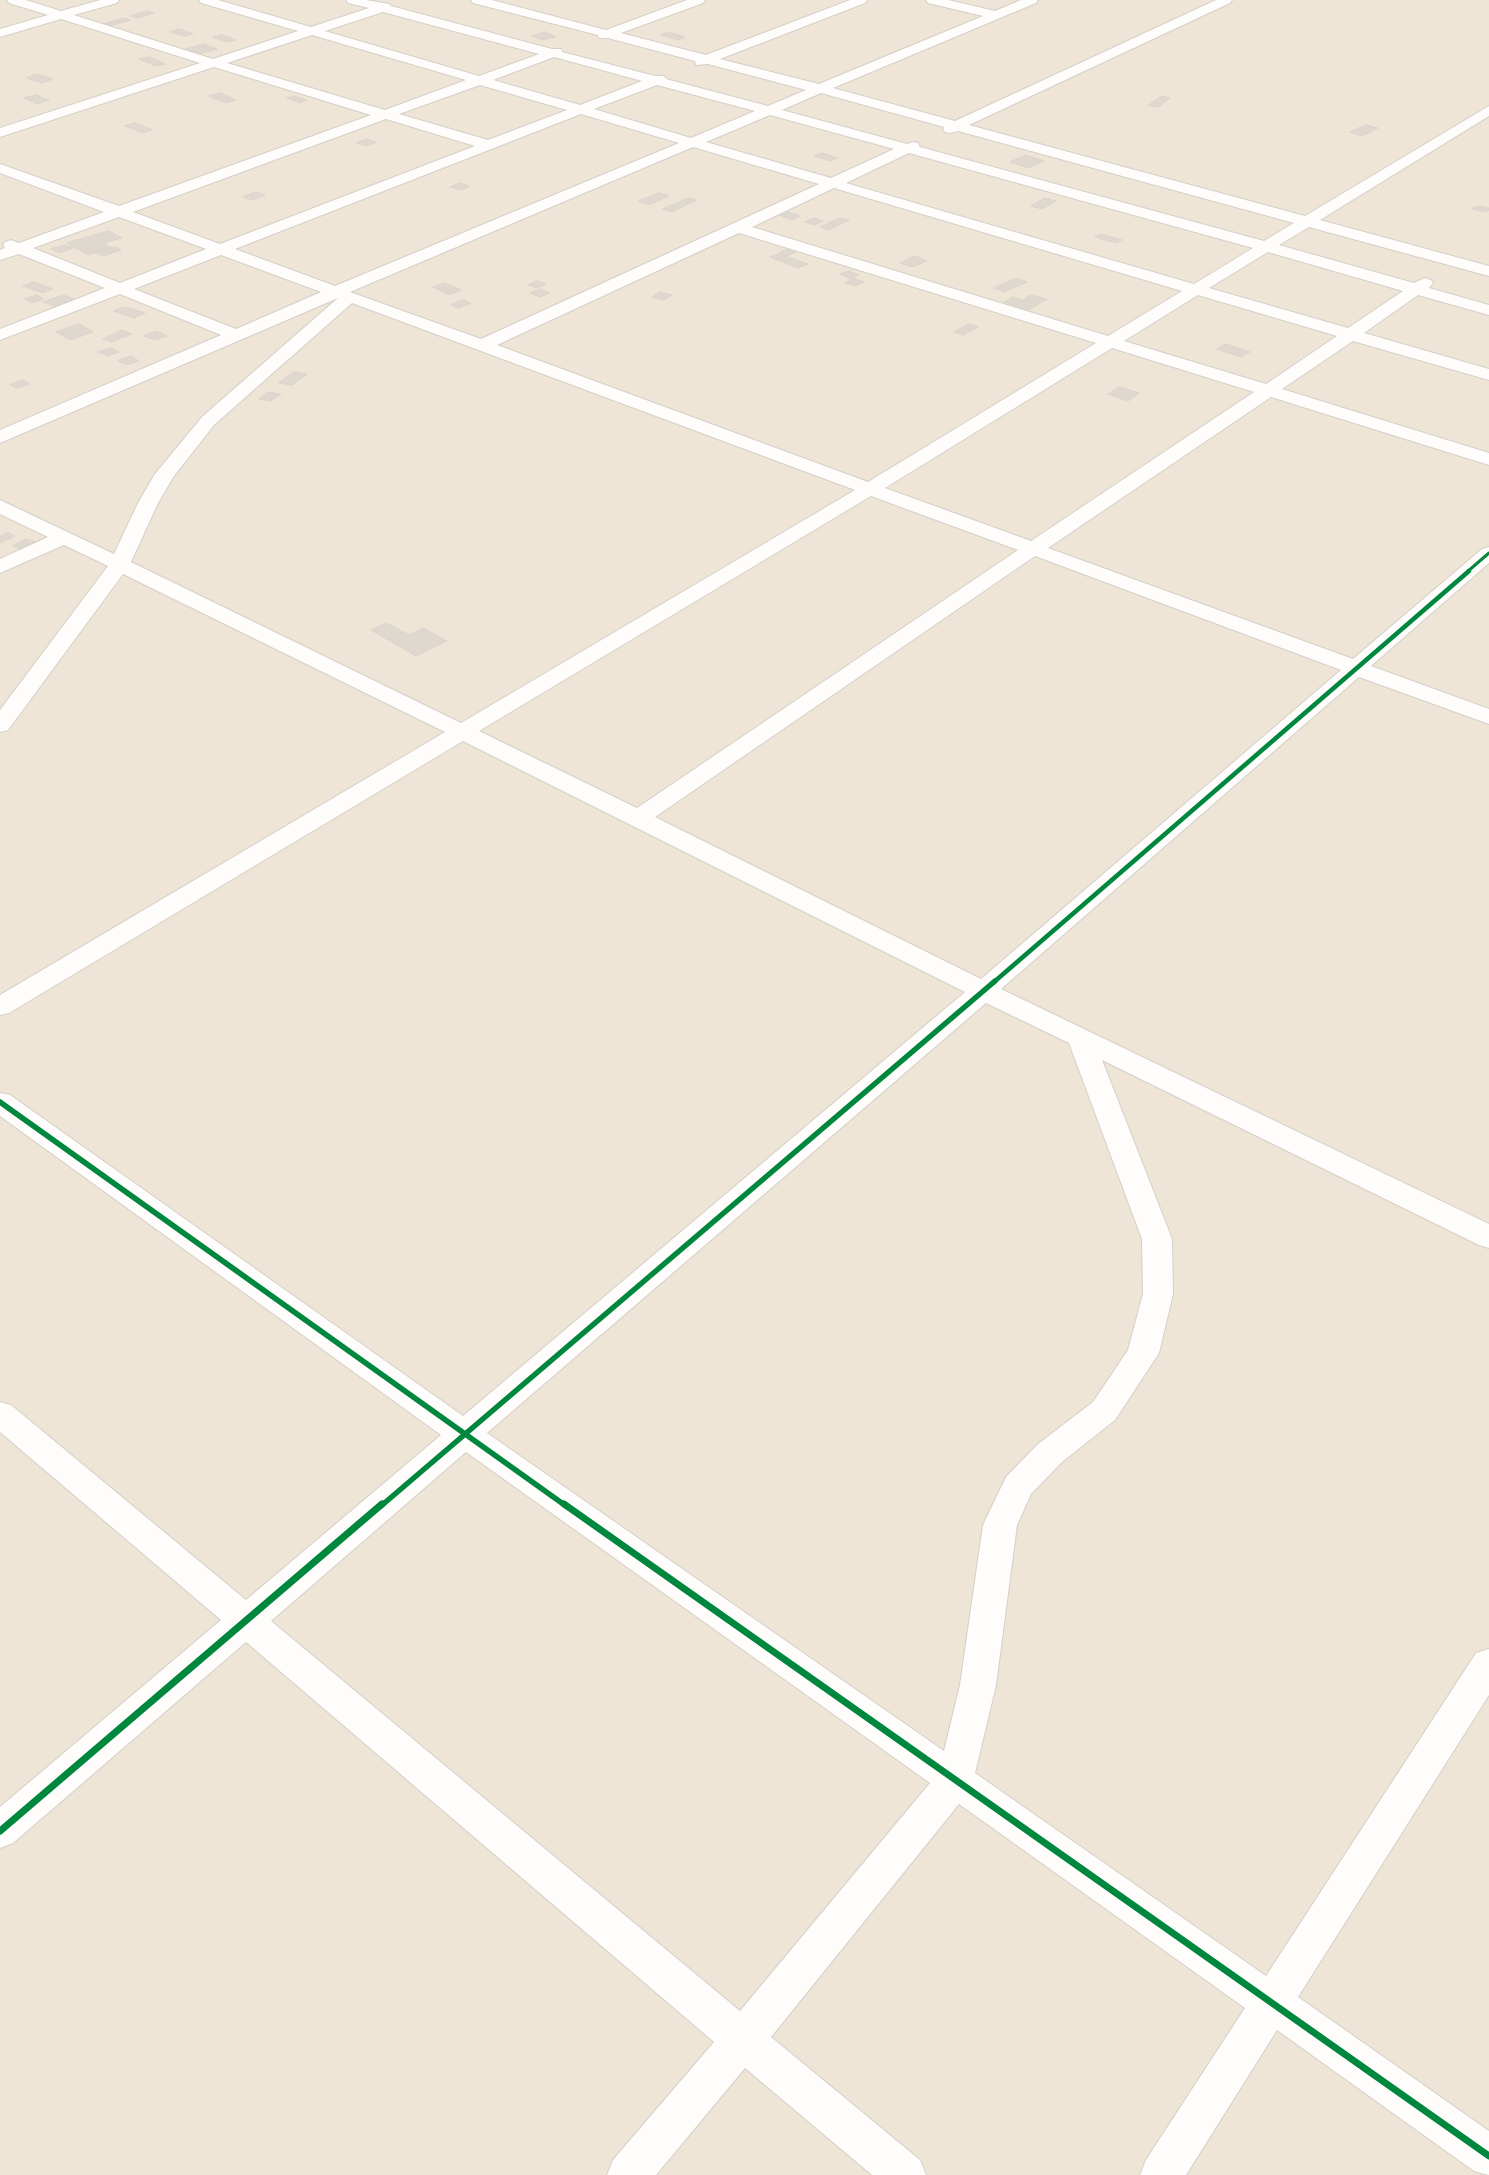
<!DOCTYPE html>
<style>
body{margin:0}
canvas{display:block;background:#f5f2e9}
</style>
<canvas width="1489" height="2175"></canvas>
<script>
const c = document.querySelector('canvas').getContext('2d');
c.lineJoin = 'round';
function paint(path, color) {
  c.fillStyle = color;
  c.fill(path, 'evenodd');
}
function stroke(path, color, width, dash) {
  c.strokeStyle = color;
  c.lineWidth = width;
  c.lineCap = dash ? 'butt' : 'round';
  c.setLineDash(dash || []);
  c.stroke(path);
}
const residential = new Path2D(`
 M0 0H1489V2175H0Z`);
const building = new Path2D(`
 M147 11 154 13 138 18 131 16Z
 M124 18 131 20 110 26 104 24Z
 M179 29 193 34 184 36 170 32Z
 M546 32 556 37 542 40 532 36Z
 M668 32 685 37 678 40 661 35Z
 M222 35 236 40 227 42 213 37Z
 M204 44 217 49 199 54 186 49Z
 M149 57 166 64 156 66 139 59Z
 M37 74 53 79 42 83 26 78Z
 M220 93 236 100 225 103 209 96Z
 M36 95 49 100 37 104 24 98Z
 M294 96 307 100 300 103 287 98Z
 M1162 96 1170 98 1158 107 1149 105Z
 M135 123 152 130 143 133 125 126Z
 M1366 125 1378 128 1362 136 1350 132Z
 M367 139 376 142 366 146 357 143Z
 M822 153 838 158 830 161 815 156Z
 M1026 155 1044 161 1028 168 1010 162Z
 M460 183 470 186 461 190 450 187Z
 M256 192 265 195 252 200 243 197Z
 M659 193 669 196 649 205 639 201Z
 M689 198 697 200 671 212 663 209Z
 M1045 198 1056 201 1042 209 1031 206Z
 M1478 206 1489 208V210L1486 212 1472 209Z
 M788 212 800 216 792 220 779 215Z
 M814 218 823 221 814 225 805 222Z
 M840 218 849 220 829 230 820 227Z
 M109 231 122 238 79 250 67 243Z
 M1101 234 1122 240 1116 243 1095 237Z
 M105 244 112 248 88 255 81 251Z
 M65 245 73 248 59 253 51 249Z
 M116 247 121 250 103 256 97 253Z
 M790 248 798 251 787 256 779 253Z
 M779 254 808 264 798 268 770 257Z
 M915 256 927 261 912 267 900 263Z
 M849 271 859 275 849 278 840 274Z
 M853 278 864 282 856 286 845 283Z
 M1017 278 1027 282 1004 292 994 288Z
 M537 281 546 284 537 288 528 285Z
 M34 282 53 289 43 293 23 286Z
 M445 283 461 290 449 295 433 287Z
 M540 289 550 293 540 297 530 293Z
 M660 292 672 295 664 300 652 297Z
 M37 295 44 299 32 303 25 299Z
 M64 295 76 300 56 307 43 302Z
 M1031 295 1047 299 1029 310 1004 302 1013 297 1022 300Z
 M463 300 471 303 459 308 451 305Z
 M125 307 145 313 134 318 114 311Z
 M80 324 93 332 70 340 56 332Z
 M969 324 979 327 963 335 954 332Z
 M122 330 132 334 112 342 103 339Z
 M156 331 167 336 155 340 144 336Z
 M1226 344 1250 352 1240 357 1217 349Z
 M110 348 119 352 108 356 98 352Z
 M131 356 139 361 127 365 118 361Z
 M294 372 307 374 292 385 279 383Z
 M22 380 30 384 18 388 10 385Z
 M1120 387 1139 393 1128 401 1108 394Z
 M269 392 281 394 271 401 259 399Z
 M8 533 15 536 0 543V537Z
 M26 539 42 544 28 552 13 546Z
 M387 623 409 635 423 628 447 641 416 656 371 630Z`);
const minor = new Path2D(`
 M7 0H26L61 11 100 0H119L117 3 74 15 213 59 298 31 201 3 199 0H218L311 27 369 8 348 3 346 0H366L389 4 391 6 552 49H561L562 52 655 76H664L666 79 768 106 806 90 708 64 696 65 695 61 608 38H599L598 35 473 3 471 0H492L606 30 687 0H705L703 3 621 33 706 55 850 0H867L865 3 720 59 819 84 983 16 928 3 926 0H948L995 11 1021 0H1038L1036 3 833 88 955 121 1216 0H1232L1230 3 969 125 1305 216 1489 106V116L1320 220 1489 266V276L1309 227 1279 245 1414 283 1425 278 1431 280 1433 283 1429 288 1489 305V315L1418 295 1364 333 1489 369V380L1353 341 1282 389 1489 453V465L1271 397 1048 548 1353 659 1482 549 1489 547V563L1371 666 1489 709V724L1359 677 1001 989 1489 1224V1248L1479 1245 1102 1060 1172 1239 1173 1294 1159 1353 1115 1420 1062 1462 1031 1494 1017 1525 996 1685 975 1773 1266 1976 1476 1653 1489 1649V1695L1298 1997 1489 2131V2175L1474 2171 1277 2030 1186 2175H1140L1146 2160 1245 2008 959 1804 771 2037 920 2160 926 2175H872L745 2068 656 2175H607L613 2160 714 2042 246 1642 13 1843 0 1848V1807L221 1620 0 1432V1402L11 1405 246 1600 441 1435 0 1116V1093L10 1095 463 1416 965 992 463 741 9 1013 0 1015V995L445 732 123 574 8 730 0 732V710L108 566 64 545 0 573V559L48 537 0 514V500L114 554 138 503 155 474 202 417 338 298 0 443V430L221 335 120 294 0 340V329L105 288 19 254 0 260V250L5 248 3 245 5 242 11 240 19 243 104 212 0 173V164L119 206 371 115 214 67 0 137V128L200 63 61 19 0 37V29L48 15 9 3ZM383 12 539 54 479 76 325 31ZM312 35 466 80 385 110 227 63ZM554 57 642 81 580 105 493 80ZM480 85 567 110 488 140 399 114ZM657 85 755 111 691 138 594 109ZM821 93 944 127 943 129 945 132 950 133 958 131 1294 223 1264 241 920 147 918 143 913 142 907 144 782 110ZM581 114 679 143 335 286 235 249ZM770 115 894 149 831 178 706 142ZM386 119 475 146 220 244 133 212ZM693 147 819 184 481 339 350 292ZM909 153 1253 248 1194 284 846 183ZM834 188 1182 291 1108 336 752 227ZM119 217 206 249 120 283 33 248ZM739 233 1096 343 868 482 497 345ZM1268 252 1403 291 1348 328 1209 288ZM221 255 321 292 236 329 134 289ZM1198 295 1337 336 1266 384 1124 341ZM352 303 855 490 461 723 131 562 158 503 174 476 214 425ZM1112 348 1254 392 1031 541 885 488ZM871 496 1018 550 637 808 479 731ZM1035 556 1341 670 981 979 655 817ZM986 1003 1069 1043 1142 1239 1143 1294 1128 1350 1093 1402 1038 1444 1006 1477 983 1525 960 1685 944 1751 487 1433ZM466 1452 930 1783 740 2011 271 1621Z`);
const cyclewayFar3 = new Path2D(`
 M1467 572 1489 553`);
const cyclewayFar2 = new Path2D(`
 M994 982 1469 571`);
const cyclewayFar1 = new Path2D(`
 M0 1102 566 1506
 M381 1506 995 981`);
const cycleway = new Path2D(`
 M564 1504 1489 2156
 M0 1831 382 1504`);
paint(residential, '#eee5d7');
paint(building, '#ded8cf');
stroke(building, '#ddd5cc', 1);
stroke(minor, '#d4cfc7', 2);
paint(minor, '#fefdfc');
stroke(cyclewayFar3, '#00873e', 3);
stroke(cyclewayFar2, '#00873e', 4.5);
stroke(cyclewayFar1, '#00873e', 5.5);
stroke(cycleway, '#00873e', 7);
</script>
